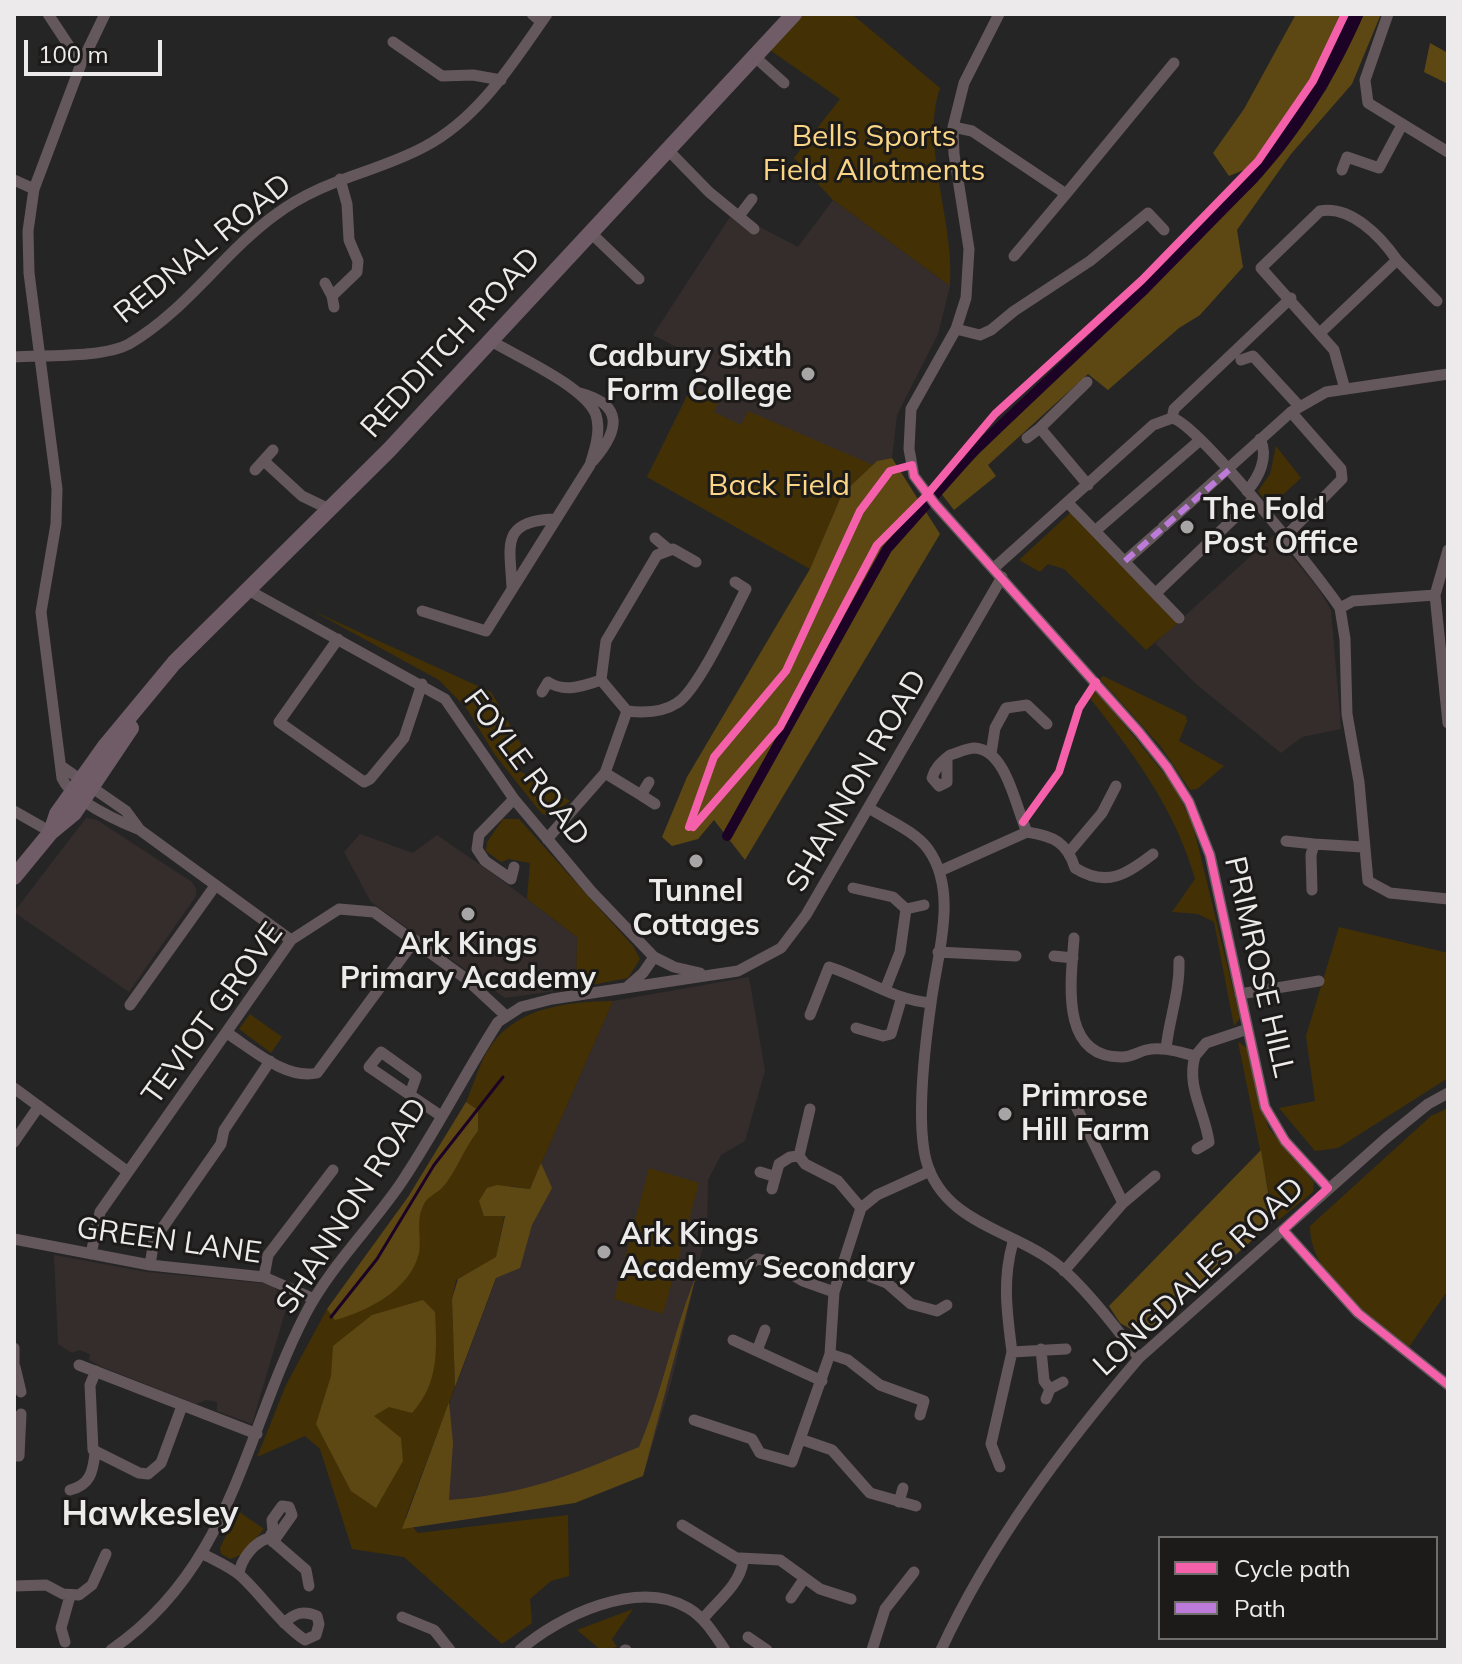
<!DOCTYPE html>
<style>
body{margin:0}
#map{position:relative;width:1462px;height:1664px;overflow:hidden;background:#262525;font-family:Mulish,sans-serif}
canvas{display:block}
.frame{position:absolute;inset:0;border:16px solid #eceaea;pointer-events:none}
.legend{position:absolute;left:1158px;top:1536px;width:280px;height:104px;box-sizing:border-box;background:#1d1b1a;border:2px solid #706e6d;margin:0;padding:10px 14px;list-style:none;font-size:24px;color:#eceaea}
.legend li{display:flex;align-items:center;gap:16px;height:40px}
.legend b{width:40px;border:2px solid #706e6d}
.scale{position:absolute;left:24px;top:40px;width:138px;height:36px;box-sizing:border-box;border:4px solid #eceaea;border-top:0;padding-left:10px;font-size:24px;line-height:28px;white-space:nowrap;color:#eceaea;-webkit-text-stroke:6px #1d1b1a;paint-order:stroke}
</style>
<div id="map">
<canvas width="1462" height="1664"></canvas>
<div class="frame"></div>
<ul class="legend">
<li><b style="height:10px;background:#f560ab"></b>Cycle path</li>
<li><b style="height:10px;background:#bd7bd9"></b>Path</li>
</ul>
<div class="scale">100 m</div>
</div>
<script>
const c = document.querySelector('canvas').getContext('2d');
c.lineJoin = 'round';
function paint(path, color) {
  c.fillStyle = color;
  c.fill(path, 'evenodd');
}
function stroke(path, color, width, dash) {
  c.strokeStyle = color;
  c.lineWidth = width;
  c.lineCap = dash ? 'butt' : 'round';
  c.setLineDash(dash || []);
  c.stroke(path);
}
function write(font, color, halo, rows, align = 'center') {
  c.font = font + ' Mulish,sans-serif';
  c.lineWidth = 6;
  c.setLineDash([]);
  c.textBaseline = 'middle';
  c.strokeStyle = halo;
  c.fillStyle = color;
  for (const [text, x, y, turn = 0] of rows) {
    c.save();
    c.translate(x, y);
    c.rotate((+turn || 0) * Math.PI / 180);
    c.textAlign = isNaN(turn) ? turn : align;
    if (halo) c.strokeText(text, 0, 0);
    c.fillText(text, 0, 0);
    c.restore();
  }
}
const built = new Path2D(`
 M833 200 950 286 938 334 897 415 892 458 877 461 842 494 647 477 704 361 653 335 726 223 730 217 750 233 756 225 798 247Z
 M1274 535 1318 588 1331 610 1341 729 1302 737 1281 753 1196 684 1155 643Z
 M86 818 97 820 192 882 196 889V896L129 992 14 912Z
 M360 834 413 853 437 835 499 878 577 937 576 988 505 998 371 902 344 852Z
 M749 977 765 1071 745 1141 721 1155 708 1180 707 1229 672 1379 643 1476 558 1506 402 1529 530 1189 613 1001Z
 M54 1255 147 1272 271 1284 288 1302 252 1424 217 1411V1402L206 1400 196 1404 102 1367 89 1360 90 1354 79 1350 72 1353 58 1344Z`);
const green = new Path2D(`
 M801 14H852L940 88C920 144 955 222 950 286L833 200 794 158 840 99 770 50Z
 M691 388 719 400 714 412 741 425 748 411 873 465 842 494 810 569 647 477Z
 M1276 446 1301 478 1270 507 1258 491 1270 474Z
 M1071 512 1178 623 1146 650 1064 569 1048 564 1040 572 1019 560Z
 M313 611 491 692 521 744 518 770 570 801 550 816 542 814 495 755 467 709 439 680Z
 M1103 676 1186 716 1187 721 1179 741 1224 766 1197 789 1190 790 1161 747 1100 679Z
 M1096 690 1175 787 1193 825 1240 1018 1234 1026 1214 922 1198 914 1172 912 1195 879C1175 809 1134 754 1089 697Z
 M503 819H519L633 946 640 959 628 978 576 988 577 937 527 899 530 863 509 859 501 862 486 851 487 842Z
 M1339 927 1448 953V1078L1338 1148 1315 1151 1279 1108 1315 1101 1306 1036Z
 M613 1001 530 1189 510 1186 496 1258 456 1280 452 1299 455 1387 405 1518 418 1533 568 1515 569 1576 551 1581 530 1599 532 1623 502 1644 404 1557 352 1549 320 1449 305 1436 257 1457 286 1385 327 1309 335 1319 419 1253 418 1221 424 1201 442 1188 463 1149 478 1131V1110L466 1102C474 1084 480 1060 492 1044 520 1006 569 1002 613 1001Z
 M250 1014 282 1037 271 1053 239 1029Z
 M1238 1042 1247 1048 1268 1127 1314 1182 1313 1192 1275 1223Z
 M1448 1108V1290L1409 1347C1373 1316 1310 1279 1310 1226L1431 1116Z
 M649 1168 699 1183 663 1314 614 1299Z
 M238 1511 264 1529 243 1554 230 1559 221 1554 220 1548Z
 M633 1609 612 1639 617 1647 601 1650 577 1630Z`);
const forest = new Path2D(`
 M1296 14H1342L1311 80 1249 168 1229 176 1213 153 1244 109Z
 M1364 14H1381L1352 84 1291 154 1237 230 1243 267 1200 315 1179 328 1108 390 1088 374 988 465 996 476 954 510 940 492 1262 177 1326 90Z
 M1430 43 1448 53V84L1424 72Z
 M892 458 940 534 745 860 714 820 698 839 672 846 662 837 687 777 810 569 842 494 877 461Z
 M466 1102 478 1110V1131C463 1149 456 1173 442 1188 436 1194 427 1197 424 1204 415 1221 422 1236 419 1253 410 1290 368 1311 335 1320L327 1309 408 1197Z
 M1261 1150 1273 1222 1143 1336 1120 1323 1109 1306Z
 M541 1163 552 1188 532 1225 520 1268 496 1278 455 1387 452 1299 458 1279 496 1257 505 1216H484L479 1201 487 1188 497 1185 530 1189Z
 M696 1276 643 1476 575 1503 402 1529 449 1402 453 1443 449 1500C527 1494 568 1476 639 1447 663 1391 673 1332 696 1276Z
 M423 1300 435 1312C437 1350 439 1383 412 1413L389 1407 374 1416 401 1438 403 1461 376 1508 351 1491 316 1424 331 1376 333 1346 372 1315Z`);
const water = new Path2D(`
 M1348 14H1364C1338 75 1297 142 1250 189L1241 184 1316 83Z`);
const stream = new Path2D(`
 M331 1317 377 1259 434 1165 503 1077`);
const canal = new Path2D(`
 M727 836 887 549 976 449 1145 289 1254 178`);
const minor = new Path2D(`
 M48 14 81 64
 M105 14 81 64 34 189 28 231 29 273 57 489 56 524 41 612 62 778C72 801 118 821 140 830L291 940
 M532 14 541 22
 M999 14 964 83 953 127 954 154 969 249 966 298 956 329 911 409 909 449 914 476 935 504 1139 732 1167 767 1189 802 1210 855 1265 1107 1285 1141 1328 1188
 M1388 14 1365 80 1368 103 1448 152
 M393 42 442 76 473 75 501 80
 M755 57 784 83
 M953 127 972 131 1066 194 1174 63
 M669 151 709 192 754 229
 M1342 170 1347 157 1379 168 1402 125
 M14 180 34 189
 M739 216 752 199
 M592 234 639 279
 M1014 256 1066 194
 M1397 260 1437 301
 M325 283 332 296
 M334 307 332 296 357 272 358 261 349 240 347 204 340 179
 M956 329 980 335 991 330 1014 311 1090 261 1148 213 1164 230
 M1321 332 1397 260C1381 237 1351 205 1320 211L1261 268 1334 350 1345 389
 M14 357C44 355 103 358 129 344 186 311 223 253 275 215 324 178 373 174 424 147 479 118 512 64 547 14
 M1241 360 1253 356 1299 406
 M1087 382 1040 428 1088 485
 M580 393C625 405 619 431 593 461
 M1172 418 1174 409 1291 298
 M1027 438 1040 428
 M264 461 302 496 329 509
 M255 470 273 450
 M1247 491C1259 477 1269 457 1260 439
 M1069 504 1179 618
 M1163 527 1291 412 1326 392 1448 374
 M1095 531 1199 441
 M1285 537 1342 479 1341 469 1291 412
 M655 538 668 549
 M1448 550 1435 595 1448 723
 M1125 561 1159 531
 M994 568 1153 425 1172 418C1197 422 1320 578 1340 608L1353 601 1435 595
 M512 587C510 546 500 521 554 519
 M248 590 445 699 514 799 591 891 654 957 674 967 700 973
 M1156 593 1254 499
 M1340 608 1345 639 1347 714 1359 782 1368 881 1390 893 1448 899
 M422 611 486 631 590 465C595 449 601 431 596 415 586 387 518 357 493 342
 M338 639 279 722 364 782 370 779 404 738 422 684
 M542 692 548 682C565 693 583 686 601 680
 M627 711 601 680 606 641 657 555 673 549 696 562
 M991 754 995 728 1006 708 1027 705 1047 724
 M61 766 126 811 140 830
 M605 773 641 795 649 782
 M641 795 655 804
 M514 799 479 835 477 849 485 861 511 879 514 867
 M869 808C887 820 915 831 928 849 959 892 937 955 931 1003 925 1045 916 1120 926 1160 943 1224 1015 1230 1059 1266 1086 1288 1118 1330 1139 1358
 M14 811 51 832
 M1027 832C1053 836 1067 842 1075 868 1107 888 1127 874 1153 854
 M547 839 605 773 627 711C644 713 662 713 677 703 698 690 733 614 746 589L735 582
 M1286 841 1314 844
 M1070 851 1102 813 1116 786
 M940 871 1027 832C1016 809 1007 750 975 748 967 748 957 753 950 755 941 762 935 768 932 778L939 786 947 782V758
 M853 888 893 897 906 909 900 952 885 990
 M1312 890 1311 855 1314 844 1363 847
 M906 909 924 905
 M1074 938C1071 981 1059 1058 1122 1057 1131 1057 1138 1052 1146 1050 1162 1046 1179 1052 1195 1056L1206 1043 1248 1029
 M938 952 1016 956
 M1054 956 1073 958
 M626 988 643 973 654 957
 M1240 994 1319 981
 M130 1005 215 886
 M810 1015 829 967C867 979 890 999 931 1003
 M856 1028 883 1036 891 1034 901 1000
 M227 1033C252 1049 286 1080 317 1073L415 940
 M1166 1049C1169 1019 1180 992 1179 961
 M1195 1056C1186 1087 1205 1112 1209 1142L1197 1149
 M14 1088 128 1172
 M410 1094 416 1077 381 1052 369 1067 441 1116
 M1072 1098 1123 1203
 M810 1109 799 1156 805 1164 838 1181 861 1208
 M14 1142 39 1106
 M760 1172 773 1176
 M772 1189 779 1164 790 1157 799 1156
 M1283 1230 1358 1313 1448 1385
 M14 1239 150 1265 264 1277 314 1299
 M1013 1242C1002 1280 1007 1313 1012 1352L1066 1349
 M91 1254 100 1212 291 940 339 909 374 912 465 978 506 1016
 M150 1265 154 1240 221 1144 224 1130 270 1061
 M843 1266 887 1283 911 1304 937 1311 947 1305
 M742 1270 757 1259 769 1261 803 1281 834 1292
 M1064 1271 1123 1203 1155 1176
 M264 1277 268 1255 333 1170
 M733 1340 822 1381
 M14 1348V1367
 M758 1348 765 1330
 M1041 1349 1044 1381 1050 1389
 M830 1354 848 1360 880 1385 924 1401 920 1415
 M79 1365 257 1434
 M15 1367 21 1392
 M96 1371 90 1385 93 1450 139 1473 148 1474 161 1463 182 1406
 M1046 1399 1050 1389 1063 1382
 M694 1420 752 1439 760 1453 792 1462 830 1354 834 1292 861 1208 877 1195 930 1171
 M803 1440 832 1450 870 1493 916 1506
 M14 1456H19L21 1414
 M1000 1467 991 1444 1012 1352
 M70 1490C90 1485 93 1472 95 1453
 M899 1502 903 1488
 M682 1525 743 1562C739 1586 717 1601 703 1619
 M269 1538 273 1531 272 1520 282 1506 289 1507 292 1515 273 1542
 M203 1554C216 1561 231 1567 242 1577 264 1598 280 1623 305 1640L316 1635 319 1624 317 1616C303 1610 295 1613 284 1623
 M740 1558 780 1560 820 1589 851 1599
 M239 1574C241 1559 254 1542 269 1538L306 1570 309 1586
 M14 1586 46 1585 63 1594 79 1595 92 1585 106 1554
 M791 1598 804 1579
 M402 1617 434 1630 450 1650
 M748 1637 767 1650
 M65 1642 61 1628 70 1596
 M111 1650C232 1567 243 1436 305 1315 329 1268 371 1227 401 1183 436 1131 464 1075 498 1022L521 1007 552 999 738 971 781 948 806 915 1002 577
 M520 1650C559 1616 638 1578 688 1608 705 1618 714 1634 725 1650
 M625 1650H626
 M872 1650 885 1609 914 1572
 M941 1650C990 1544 1063 1447 1139 1358L1385 1139 1428 1104 1448 1093`);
const highway = new Path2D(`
 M51 832 57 814 106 745 174 663 389 450 794 14
 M14 877 51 832 74 813 131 728`);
const quiet = new Path2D(`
 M1125 561 1229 470`);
const cycleway = new Path2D(`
 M1023 822 1059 772 1079 708 1096 682
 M689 827 714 757 786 671 860 511 890 471 912 465 914 476 935 504 1139 732 1167 767 1189 802 1210 855 1265 1107 1285 1141 1328 1188 1283 1230 1358 1313 1448 1385
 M693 827 780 727 877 545 926 496 995 414 1142 280 1258 161 1313 81 1345 14`);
const markers = [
 [808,374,8,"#a7a5a5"],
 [1187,527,8,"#a7a5a5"],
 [696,861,8,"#a7a5a5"],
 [468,914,8,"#a7a5a5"],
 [1005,1114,8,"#a7a5a5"],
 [604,1252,8,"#a7a5a5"]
];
const parkNames = [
 ["Bells Sports",874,137],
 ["Field Allotments",874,171],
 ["Back Field",779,486]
];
const streetNames = [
 ["REDNAL ROAD",203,249,-39],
 ["REDDITCH ROAD",451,343,-47],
 ["FOYLE ROAD",526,768,53],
 ["SHANNON ROAD",857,781,-60],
 ["PRIMROSE HILL",1259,967,77],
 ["TEVIOT GROVE",213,1014,-54],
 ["SHANNON ROAD",352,1206,-57],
 ["GREEN LANE",169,1241,8],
 ["LONGDALES ROAD",1199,1277,-43]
];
const poiNames = [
 ["Cadbury Sixth",792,357,"right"],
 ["Form College",792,391,"right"],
 ["The Fold",1203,510],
 ["Post Office",1203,544],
 ["Tunnel",696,892,"center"],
 ["Cottages",696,926,"center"],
 ["Ark Kings",468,945,"center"],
 ["Primary Academy",468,979,"center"],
 ["Primrose",1021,1097],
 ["Hill Farm",1021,1131],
 ["Ark Kings",620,1235],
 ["Academy Secondary",620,1269]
];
const quarterNames = [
 ["Hawkesley",150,1515]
];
paint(built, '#352d2c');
paint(green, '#433105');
paint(forest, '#5d4813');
paint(water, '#1c0325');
stroke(stream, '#1c0325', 3);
stroke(canal, '#1c0325', 10);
stroke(minor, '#64585d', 11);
stroke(highway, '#6f5c66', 16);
stroke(quiet, '#bd7bd9', 6, [12, 6]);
stroke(cycleway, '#f560ab', 8);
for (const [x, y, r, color] of markers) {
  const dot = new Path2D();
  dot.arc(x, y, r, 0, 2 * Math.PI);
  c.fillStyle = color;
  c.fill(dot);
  stroke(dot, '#1d1b1a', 3);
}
write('30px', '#fbd687', '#1d1b1a', parkNames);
write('30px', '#eceaea', '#1d1b1a', streetNames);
write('bold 30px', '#eceaea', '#1d1b1a', poiNames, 'left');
write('bold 34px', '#eceaea', '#1d1b1a', quarterNames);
</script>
